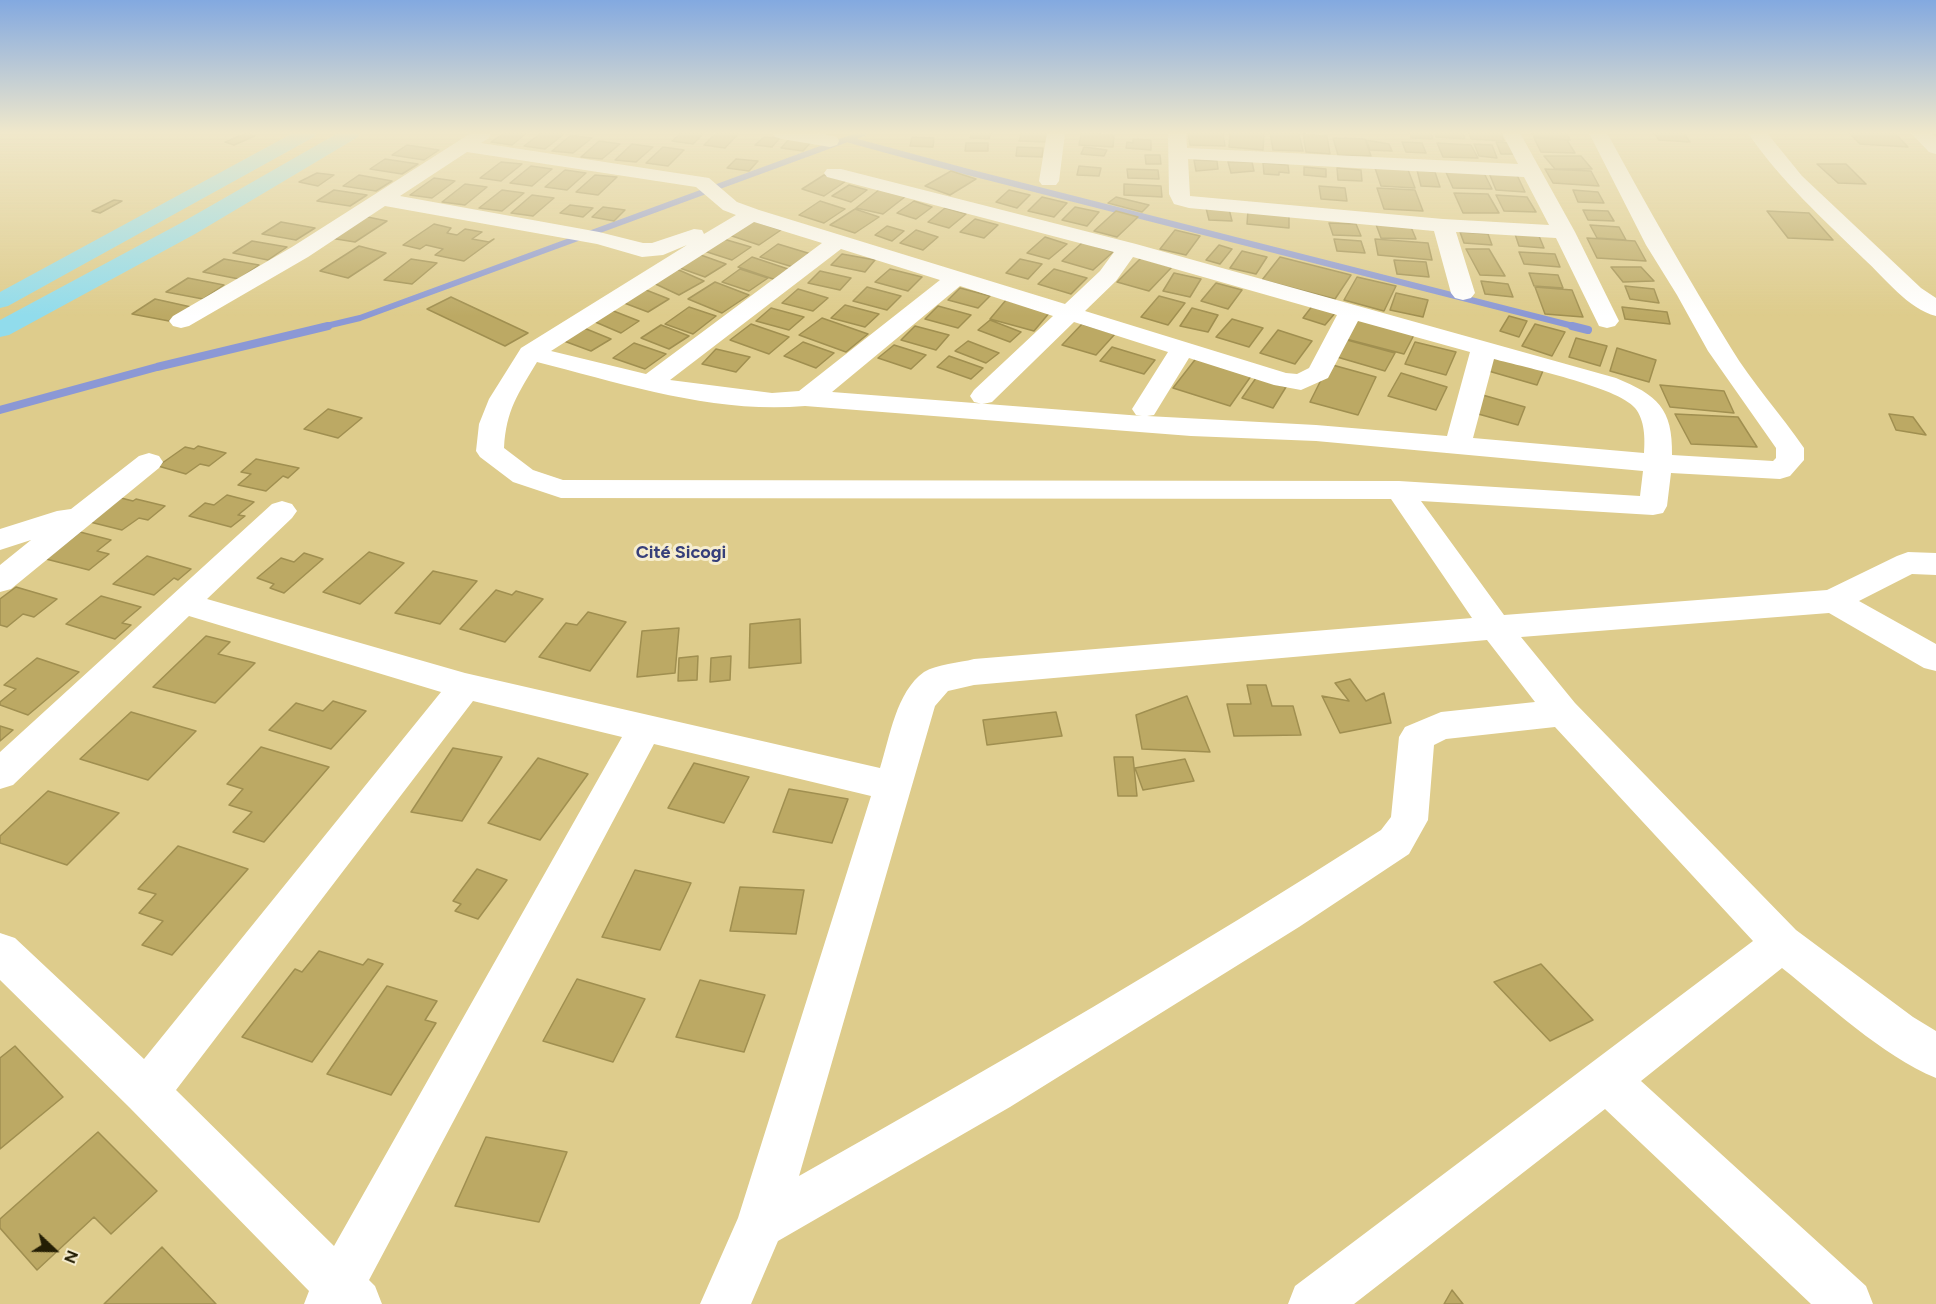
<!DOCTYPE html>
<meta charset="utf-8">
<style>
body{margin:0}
#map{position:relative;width:1936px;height:1304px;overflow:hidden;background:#decc8c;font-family:Figtree,sans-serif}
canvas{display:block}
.north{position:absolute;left:24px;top:1220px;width:60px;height:60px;-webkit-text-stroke:4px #f6edce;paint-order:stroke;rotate:112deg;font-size:16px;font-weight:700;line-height:24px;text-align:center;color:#241e04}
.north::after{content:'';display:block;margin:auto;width:21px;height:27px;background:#241e04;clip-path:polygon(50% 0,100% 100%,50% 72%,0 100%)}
</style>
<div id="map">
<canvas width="1936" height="1304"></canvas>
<div class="north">N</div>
</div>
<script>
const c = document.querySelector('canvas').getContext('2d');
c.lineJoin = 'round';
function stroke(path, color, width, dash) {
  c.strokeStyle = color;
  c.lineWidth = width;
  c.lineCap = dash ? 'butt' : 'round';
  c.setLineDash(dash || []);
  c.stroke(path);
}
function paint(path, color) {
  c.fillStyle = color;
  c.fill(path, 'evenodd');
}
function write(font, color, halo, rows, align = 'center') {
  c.font = font + ' Figtree,sans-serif';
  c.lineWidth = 6;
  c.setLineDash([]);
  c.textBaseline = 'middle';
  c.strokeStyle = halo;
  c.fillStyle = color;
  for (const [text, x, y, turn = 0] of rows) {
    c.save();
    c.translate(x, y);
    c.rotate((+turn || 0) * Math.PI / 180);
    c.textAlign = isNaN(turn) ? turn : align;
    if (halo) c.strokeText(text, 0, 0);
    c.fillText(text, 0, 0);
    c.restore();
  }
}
const streamFar1 = new Path2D(`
 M850 140 968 172 1577 327
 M322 327 360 318 864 133`);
const stream = new Path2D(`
 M1572 326 1588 330
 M0 410 157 367 328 326`);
const building = new Path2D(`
 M247 133 255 136 234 145 225 142Z
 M504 133H527L512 145 491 142Z
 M541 133H558L564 134 545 149 524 146Z
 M681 133H704L693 144 672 141Z
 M716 133H739L725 148 704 145Z
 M971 133H991L989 139 970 138Z
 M1021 133H1050L1048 142 1019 141Z
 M1081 133 1114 135 1113 147 1079 145Z
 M1188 133H1223L1225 146 1190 145Z
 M1230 133H1264L1263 150 1229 147Z
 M1270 133 1299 134 1303 151 1273 150Z
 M1410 133H1431L1433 139 1411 138Z
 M1435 133H1463L1465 139 1436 137Z
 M1469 133H1501L1504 141 1471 139Z
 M1532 133H1567L1570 140 1534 137Z
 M1654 133H1684L1690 142 1659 140Z
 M1849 133H1895L1908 147 1860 144Z
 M1303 134 1327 136 1330 154 1306 152Z
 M571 135 592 138 573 153 552 151Z
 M764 137 780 138 772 147 755 145Z
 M912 137 934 138 933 147 910 146Z
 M790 138 812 141 803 151 781 148Z
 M1333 138 1365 139 1371 156 1338 155Z
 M1534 138 1567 140 1575 153 1541 152Z
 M1133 139 1151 140V150L1126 148 1127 142 1133 143Z
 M1366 140 1389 144 1392 151 1370 150Z
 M599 141 620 144 602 159 581 157Z
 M1402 142 1422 143 1426 153 1406 152Z
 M1496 142 1508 143 1514 154H1501Z
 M966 143H988V151H965Z
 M1437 143 1471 145 1478 158 1443 157Z
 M632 144 653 147 636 162 615 160Z
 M1474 144 1492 145 1497 158 1479 156Z
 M407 145 439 150 424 160 392 155Z
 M663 147 684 150 668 166 646 163Z
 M1017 147 1043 148 1042 157 1016 156Z
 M1084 147 1107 150 1104 156 1081 154Z
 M1145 155H1160L1161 164H1146Z
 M1544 156H1581L1592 169H1555Z
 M385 159 418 164 402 174 370 169Z
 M736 159 758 161 749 171 727 168Z
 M1194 160 1217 161 1218 169 1196 171Z
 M501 162 522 164 501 181 480 178Z
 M1228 162H1252L1254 171 1231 173Z
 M1263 163 1288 165 1289 173 1279 172V175L1264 174Z
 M1817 164H1846L1866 184 1838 183Z
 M1374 165 1407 167 1415 188 1381 186Z
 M531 166 552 169 532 186 510 183Z
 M1079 166 1101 168 1099 176 1077 175Z
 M1304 167 1326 169V177L1304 175Z
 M1337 168 1361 170 1362 181 1338 180Z
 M1127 169 1158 170 1159 179 1128 178Z
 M1545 169 1591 171 1599 186 1553 183Z
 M565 170 586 173 567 190 545 187Z
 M1417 170 1435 172 1440 187 1421 186Z
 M1445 170 1483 171 1492 189 1453 188Z
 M951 171 976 179 950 195 925 186Z
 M317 173 334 175 318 186 299 182Z
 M1489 173 1517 175 1525 192 1496 190Z
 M359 175 392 181 376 191 343 186Z
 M595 175 617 177 598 195 576 192Z
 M824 175 846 181 824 196 802 189Z
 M434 178 455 181 432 198 410 195Z
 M465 184 487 187 465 205 442 202Z
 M1124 184 1161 186 1162 197 1124 195Z
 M849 185 867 190 851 202 832 196Z
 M1319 186 1345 188 1347 201 1321 199Z
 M1377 188 1415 190 1423 211 1384 209Z
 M880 189 906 196 883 214 856 208Z
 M334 190 367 195 350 206 317 201Z
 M502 190 524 193 502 211 479 208Z
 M1009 190 1030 195 1017 208 996 202Z
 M1573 190 1598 192 1604 203 1578 202Z
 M1454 193 1488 194 1499 213H1463Z
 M532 195 554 198 533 216 511 213Z
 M1496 195 1527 197 1536 212 1504 211Z
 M1042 197 1067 203 1054 217 1028 211Z
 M1116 197 1149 205 1142 212 1108 203Z
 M114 200 122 201 100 213 92 211Z
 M820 201 845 209 824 223 799 215Z
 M914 201 932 207 916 219 897 213Z
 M570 205 593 208 583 217 560 213Z
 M603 207 625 210 614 221 592 217Z
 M1075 207 1099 212 1087 226 1062 220Z
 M945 208 966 214 949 228 928 222Z
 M1206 208 1229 209 1232 221 1209 220Z
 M855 209 879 217 855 233 830 225Z
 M1248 210 1289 214V228L1247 224Z
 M1583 210 1608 211 1614 221 1588 220Z
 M1116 211 1138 217 1117 237 1094 231Z
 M1767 211 1809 213 1833 240 1788 238Z
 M363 216 387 221 355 242 330 238Z
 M748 219 781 230 759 245 726 234Z
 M975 219 998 225 984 238 960 232Z
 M1374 219 1408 220 1416 239 1381 238Z
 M281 222 315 228 296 240 262 234Z
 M1329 223 1356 224 1361 236 1333 235Z
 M434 224 451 228 447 233 457 235 465 229 482 232 472 239 489 242 494 239 464 261 435 255 443 249 426 245 420 249 403 245Z
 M1590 225 1619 227 1626 240 1597 238Z
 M887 226 904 231 892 241 875 235Z
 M916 230 938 237 923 250 900 243Z
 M1175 230 1200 236 1186 255 1160 249Z
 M1460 232 1488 234 1492 245 1464 243Z
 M1515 234 1539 236 1544 248 1519 246Z
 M1045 237 1067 244 1049 259 1027 253Z
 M720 238 751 247 732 260 701 250Z
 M1587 238 1635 241 1646 261 1597 258Z
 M1334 239 1361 241 1365 253 1337 251Z
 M1375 239 1428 243 1432 260 1378 255Z
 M252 241 287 247 268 260 233 253Z
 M1083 242 1113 252 1093 270 1062 261Z
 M778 244 811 254 793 267 760 257Z
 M1219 245 1232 249 1220 264 1206 260Z
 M359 246 386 253 348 278 320 271Z
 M1466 249H1489L1505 276 1480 275Z
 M1242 251 1267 257 1256 274 1230 268Z
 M1519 252 1555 254 1560 267 1524 264Z
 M698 254 726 264 705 277 677 267Z
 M842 254 875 260 865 272 831 265Z
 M752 257 791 270 776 280 738 267Z
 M1280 257 1351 275 1335 299 1262 280Z
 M1141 258 1172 267 1149 291 1117 282Z
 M224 259 259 265 239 279 203 272Z
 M411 259 437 263 412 284 384 280Z
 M1020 259 1042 264 1028 279 1006 273Z
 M1394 260 1426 262 1429 277 1397 274Z
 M672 267 704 281 679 295 647 280Z
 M1611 267H1641L1654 281 1623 282Z
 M740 269 768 278 749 291 722 282Z
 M890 269 922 277 908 291 875 282Z
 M1054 269 1087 278 1071 294 1038 284Z
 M820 271 851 278 840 290 808 283Z
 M1174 273 1201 279 1190 297 1163 291Z
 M1529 273 1558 275 1563 288 1534 286Z
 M1357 277 1396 286 1384 311 1344 300Z
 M188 278 224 285 203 299 166 292Z
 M1481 281 1508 284 1513 297 1485 294Z
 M715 282 749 295 722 313 688 299Z
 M1216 283 1242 290 1228 309 1201 301Z
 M1625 286 1654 289 1659 303 1630 299Z
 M867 287 901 296 887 310 853 301Z
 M1535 287 1572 290 1583 317 1545 314Z
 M641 288 669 299 648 312 619 301Z
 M960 288 990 296 978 308 948 300Z
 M798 289 828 298 813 311 782 303Z
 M1396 293 1428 300 1423 317 1390 310Z
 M1159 296 1185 303 1168 325 1141 317Z
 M451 297 528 333 505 346 427 309Z
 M155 299 191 307 169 321 132 314Z
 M1006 300 1050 312 1034 331 990 319Z
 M845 305 879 314 865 327 831 318Z
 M1313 305 1336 312 1325 325 1303 318Z
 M938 306 971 315 958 328 925 319Z
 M689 307 716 316 693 334 665 324Z
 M1622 307 1667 312 1670 324 1625 319Z
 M771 308 804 317 789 330 756 321Z
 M1192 308 1218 315 1208 332 1180 326Z
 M611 310 639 321 621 333 593 321Z
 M1509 316 1527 321 1519 337 1500 331Z
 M822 318 868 334 846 352 799 335Z
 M1358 318 1415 333 1404 354 1346 339Z
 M1232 319 1263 328 1249 347 1216 337Z
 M990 320 1021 332 1010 342 978 330Z
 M751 324 789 337 769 354 730 340Z
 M1082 324 1115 334 1096 355 1062 345Z
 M1535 324 1565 332 1552 356 1522 346Z
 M661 325 689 336 669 349 641 338Z
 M915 326 949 335 936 350 901 340Z
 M584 328 611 339 591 351 564 341Z
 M1278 330 1312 341 1295 364 1260 353Z
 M1576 338 1607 346 1600 366 1569 357Z
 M1347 340 1395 353 1385 371 1337 357Z
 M968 341 999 353 986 363 955 351Z
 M803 342 834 353 816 368 784 356Z
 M1415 342 1456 352 1446 375 1405 364Z
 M634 343 666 354 645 369 613 358Z
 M894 345 926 355 911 369 878 358Z
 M1112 347 1155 360 1144 374 1100 361Z
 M1617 348 1656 360 1649 382 1610 371Z
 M716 349 750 357 736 372 702 364Z
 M1201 352 1256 369 1230 406 1173 388Z
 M1494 352 1545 366 1537 385 1485 370Z
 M949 356 983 368 971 379 937 367Z
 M1329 364 1376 377 1358 415 1310 402Z
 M1401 373 1447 387 1436 410 1388 396Z
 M1256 378 1286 387 1273 408 1242 398Z
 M1660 385 1724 391 1734 413 1670 407Z
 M1479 394 1525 407 1518 425 1471 412Z
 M328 409 362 418 338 438 304 429Z
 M1675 414 1738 417 1757 447 1691 444Z
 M1889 414 1913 417 1926 435 1896 430Z
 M198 446 226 453 209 466 200 464 186 474 158 466 185 447 194 449Z
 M256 459 299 468 288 478 283 476 266 491 238 485 251 474 241 472Z
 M227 495 254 502 238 515 245 516 231 527 189 516 205 503 214 505Z
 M121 498 133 501 136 499 165 506 148 520 139 518 122 530 90 522Z
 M80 532 111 540 97 551 109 554 89 570 46 559Z
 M369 552 404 563 360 604 323 592Z
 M304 553 323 559 284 593 270 588 274 584 257 578 281 558 294 562Z
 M147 556 191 569 178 580 174 578 154 595 113 584Z
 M433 571 477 581 440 624 395 613Z
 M16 587 57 599 34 617 23 614 7 627 0 625V599Z
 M496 590 512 595 516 591 543 599 505 642 460 629Z
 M101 596 141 607 122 623 131 625 115 639 66 624Z
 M588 612 626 622 590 671 539 657 566 623 577 625Z
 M800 619 801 663 749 668 750 624Z
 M679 628 675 673 637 677 642 631Z
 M206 636 230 642 218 654 255 663 215 703 153 687Z
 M698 656 697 680 678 681 679 658Z
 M731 656 730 680 710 682 711 658Z
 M37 658 79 672 28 715 0 705V702L16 689 4 685Z
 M1350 679 1366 701 1384 693 1391 723 1340 733 1322 696 1349 701 1335 683Z
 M1247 685H1266L1272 706H1293L1301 735 1234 736 1227 704H1251Z
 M1187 696 1210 752 1142 749 1136 715Z
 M333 701 366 711 331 749 269 730 296 703 323 711Z
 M131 712 196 731 148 780 80 759Z
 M1056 712 1062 736 987 745 983 720Z
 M0 726 13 730 0 741Z
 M261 747 329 767 264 842 233 832 252 812 229 805 243 789 227 784Z
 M453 748 502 757 462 821 411 812Z
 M1114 757H1133L1137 796H1118Z
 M538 758 588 774 540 840 488 823Z
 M1185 759 1194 781 1143 790 1135 768Z
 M694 763 749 777 724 823 668 808Z
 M789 789 848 799 832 843 773 832Z
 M48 791 119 813 67 865 0 843V836Z
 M178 846 248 869 172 955 142 945 163 921 139 913 156 894 138 889Z
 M477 869 507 880 478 919 455 911 461 904 453 901Z
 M635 870 691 883 660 950 602 937Z
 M740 887 804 890 796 934 730 931Z
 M319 951 363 965 368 959 383 964 312 1062 242 1037 295 969 302 972Z
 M1541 964 1593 1020 1550 1041 1494 982Z
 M577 979 645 999 613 1062 543 1041Z
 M700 980 765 995 744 1052 676 1037Z
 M387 986 437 1001 425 1020 436 1023 391 1095 327 1074Z
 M15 1046 63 1097 0 1149V1058Z
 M98 1132 157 1191 111 1234 94 1217 37 1270 0 1228V1219Z
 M486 1137 567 1152 539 1222 455 1206Z
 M162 1247 216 1304H104Z
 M1452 1290 1463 1304H1444Z`);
const minor = new Path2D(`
 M471 133H491L489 138 481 143 709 178 737 202 759 210 1065 304 1100 271 1114 252 827 177 824 173 827 169H841L1136 244 1616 378C1657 395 1673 408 1672 455L1773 461 1776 458V448L1708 351 1677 295 1646 245 1589 133H1607C1647 206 1687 277 1731 348 1752 383 1781 414 1804 448V460L1790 476 1780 479 1671 473 1667 506 1663 513 1653 515 1421 501 1504 615 1827 590 1897 556 1908 552 1936 553V575L1912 574 1859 601 1936 644V671L1924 668 1829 613 1521 637 1575 703 1796 930 1913 1017 1936 1031V1078C1881 1055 1829 1005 1782 968L1641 1081 1866 1286 1873 1304H1811L1605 1109 1354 1304H1288L1295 1286 1753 941 1555 727 1446 739 1434 745 1428 820 1409 854 1299 927 1010 1107 778 1241 751 1304H700L738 1218 871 796 654 744 369 1280 375 1286 382 1304H304L309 1291 130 1108 0 980V933L15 938 144 1059 441 692 189 616 13 785 0 789V752L272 504 282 501 292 504 297 511 292 518 207 599 465 673 880 768C890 737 896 692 924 672 937 664 959 663 974 659L1472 618 1391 499 561 498 513 482 480 457 476 451 479 424 489 399 521 348 687 245 663 255 642 257 597 244 385 206 308 257 189 326 181 328 173 326 169 321 173 316 292 247ZM467 152 696 187 723 210 736 215 704 234 702 230 694 229 652 243H643L599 232 400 196ZM754 222 822 243 646 374 551 351ZM841 249 940 280 799 391 772 393 670 380ZM1133 257 1337 315 1309 368 1297 374 1286 373 1085 311 1116 281ZM960 286 1053 316 974 390 970 396 974 402 983 404 992 402 1074 322 1168 352 1132 409 1136 415 1142 416 832 392ZM1358 321 1470 352 1447 436 1316 425 1147 416 1154 415 1189 358 1274 385 1301 390 1328 378ZM1494 359C1523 367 1618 387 1635 408 1645 420 1645 439 1644 453L1473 438ZM537 362C624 384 714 414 805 406L1191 436 1316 441 1643 471 1640 496 1399 481 563 480 533 470 504 448C506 410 518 394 537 362ZM1487 640 1535 702 1441 712 1405 727 1399 737 1391 817 1381 830C1191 952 996 1065 799 1176L935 706 948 691 974 685ZM473 701 622 737 334 1246 176 1090Z
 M773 133H816L837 137 839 141 837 145 830 147 782 139 775 137Z
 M1047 133H1065L1059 181 1056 185H1042L1039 181Z
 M1168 133H1186L1187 148 1518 164 1502 133H1520L1575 232 1619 321 1615 326 1607 328 1599 326 1556 238 1456 232 1475 293 1471 298 1463 300 1455 298 1451 293 1434 231 1189 208 1174 204 1169 194ZM1188 159 1524 177 1549 225 1443 219 1190 196Z
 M1748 133H1767L1802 176 1921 288 1936 298V316C1908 309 1885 278 1864 259 1823 219 1780 180 1748 133Z
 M1911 133H1931L1936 138V154L1929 152Z
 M149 453 159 456 163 462 159 468 11 589 0 592V565L31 540 0 550V529L57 511 71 509 139 456Z`);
const major = new Path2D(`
 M293 133H316L314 137 8 306 0 308V292Z
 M338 133H360L358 137 195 234 9 335 0 337V320L179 224Z`);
const neighbourhoodNames = [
 ["Cité Sicogi",681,553]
];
stroke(streamFar1, '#8b98d5', 6);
stroke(stream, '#8b98d5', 8);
paint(building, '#bca964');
stroke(building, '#a08f50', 1.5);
paint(minor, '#fff');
paint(major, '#91dcec');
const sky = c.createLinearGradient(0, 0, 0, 316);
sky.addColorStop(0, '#83a9e0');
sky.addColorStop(0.42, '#f0e8cb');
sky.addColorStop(1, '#f0e8cb00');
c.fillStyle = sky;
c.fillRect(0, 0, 1936, 316);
write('bold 18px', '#363f7a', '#f6edce', neighbourhoodNames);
</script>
